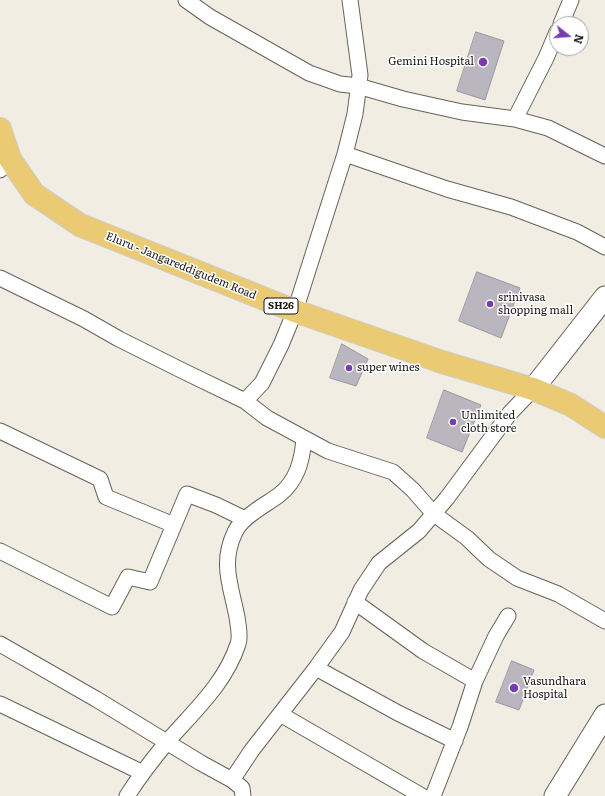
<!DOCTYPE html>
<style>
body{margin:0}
#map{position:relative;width:605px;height:796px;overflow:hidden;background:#f2ede3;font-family:Literata,serif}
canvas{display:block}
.north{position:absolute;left:549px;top:16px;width:40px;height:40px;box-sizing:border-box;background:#fff;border:1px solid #a3a2a1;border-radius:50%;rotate:107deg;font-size:11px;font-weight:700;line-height:16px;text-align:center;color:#181613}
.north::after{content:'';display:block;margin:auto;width:14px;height:18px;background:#763db3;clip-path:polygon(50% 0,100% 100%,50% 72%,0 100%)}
</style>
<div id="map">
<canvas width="605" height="796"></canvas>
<div class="north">N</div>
</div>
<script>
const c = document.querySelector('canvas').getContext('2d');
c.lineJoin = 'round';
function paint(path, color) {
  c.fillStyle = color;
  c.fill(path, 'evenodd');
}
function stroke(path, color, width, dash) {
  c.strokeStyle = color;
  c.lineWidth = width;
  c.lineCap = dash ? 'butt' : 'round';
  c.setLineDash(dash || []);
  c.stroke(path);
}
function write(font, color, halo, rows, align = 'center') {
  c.font = font + ' Literata,serif';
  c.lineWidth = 3;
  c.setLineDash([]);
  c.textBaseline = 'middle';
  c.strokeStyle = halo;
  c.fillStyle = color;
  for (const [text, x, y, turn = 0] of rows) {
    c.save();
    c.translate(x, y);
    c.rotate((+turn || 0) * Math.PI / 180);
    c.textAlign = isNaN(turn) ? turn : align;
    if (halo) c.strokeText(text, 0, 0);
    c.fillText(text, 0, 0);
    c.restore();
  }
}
const building = new Path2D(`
 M476 32 504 41 485 100 457 91Z
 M477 272 520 288 501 338 459 321Z
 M342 344 368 359 356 386 330 378Z
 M444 390 481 405 462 452 427 438Z
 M512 661 534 670 519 710 496 702Z`);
const street = new Path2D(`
 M186 0 210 17 309 73 340 84 358 86 403 99 462 112 515 119 548 128 605 156
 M561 24 571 0
 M515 119 546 58 557 32
 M345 154 447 189 511 207 577 232 605 247
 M0 170 10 159
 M0 278 84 319 119 339 179 369 245 401 262 383 281 345 295 311 345 154 355 114 360 75 350 0
 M245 401 267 418 328 451 393 472 413 490 434 514 467 538 489 559 517 578 558 594 605 621
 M0 431 100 479 106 497 174 525
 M0 551 112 607 128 577 150 582 187 494 216 505 245 519
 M355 602 423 651 475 681
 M0 644 96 699 201 763 232 780 242 788 243 796
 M316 668 398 713 455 741
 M0 704 143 773
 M280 714 422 796
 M232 780 252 750 316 668 342 632 361 590 379 563 419 531 447 498 510 413 533 389
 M127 796C139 777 153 759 167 742 193 712 225 684 238 644 241 636 238 626 237 617 231 586 220 563 235 532 239 523 247 517 254 512 262 506 271 501 279 495 297 481 302 461 304 439
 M433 796 460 727 475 681 496 636 508 616`);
const secondary = new Path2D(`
 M533 389 605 297
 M555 796 605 715`);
const primary = new Path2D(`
 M0 129 10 159 34 194 80 225 295 311 442 362 533 389 571 405 605 427`);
const markers = [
 [483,62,5,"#763db3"],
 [490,304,4,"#763db3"],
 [349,368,4,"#763db3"],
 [453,422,4,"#763db3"],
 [514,688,5,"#763db3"]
];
const shields = [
 [281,306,34]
];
const shieldNames = [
 ["SH26",281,306]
];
const poiNames = [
 ["Gemini Hospital",474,62,"right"],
 ["srinivasa",498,298],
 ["shopping mall",498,311],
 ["super wines",357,368],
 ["Unlimited",461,416],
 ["cloth store",461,429],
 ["Vasundhara",523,682],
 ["Hospital",523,695]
];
const streetNames = [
 ["Eluru - Jangareddigudem Road",181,266,22]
];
paint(building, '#b9b6bf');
stroke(building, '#9a96a0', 1);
stroke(street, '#666259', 17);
stroke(secondary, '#666259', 23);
stroke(primary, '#cccccb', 24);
stroke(street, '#fff', 15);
stroke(secondary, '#fff', 21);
stroke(primary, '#ebca74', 22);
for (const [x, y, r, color] of markers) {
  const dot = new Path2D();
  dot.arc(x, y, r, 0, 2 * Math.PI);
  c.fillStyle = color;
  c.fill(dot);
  stroke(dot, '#fff', 1.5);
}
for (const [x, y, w] of shields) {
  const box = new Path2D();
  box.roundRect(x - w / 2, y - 8, w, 16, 3);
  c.fillStyle = '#fff';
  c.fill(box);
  stroke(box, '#181613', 1);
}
write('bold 10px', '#181613', null, shieldNames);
write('11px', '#181613', '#fff', poiNames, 'left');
write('11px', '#181613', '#fff', streetNames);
</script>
